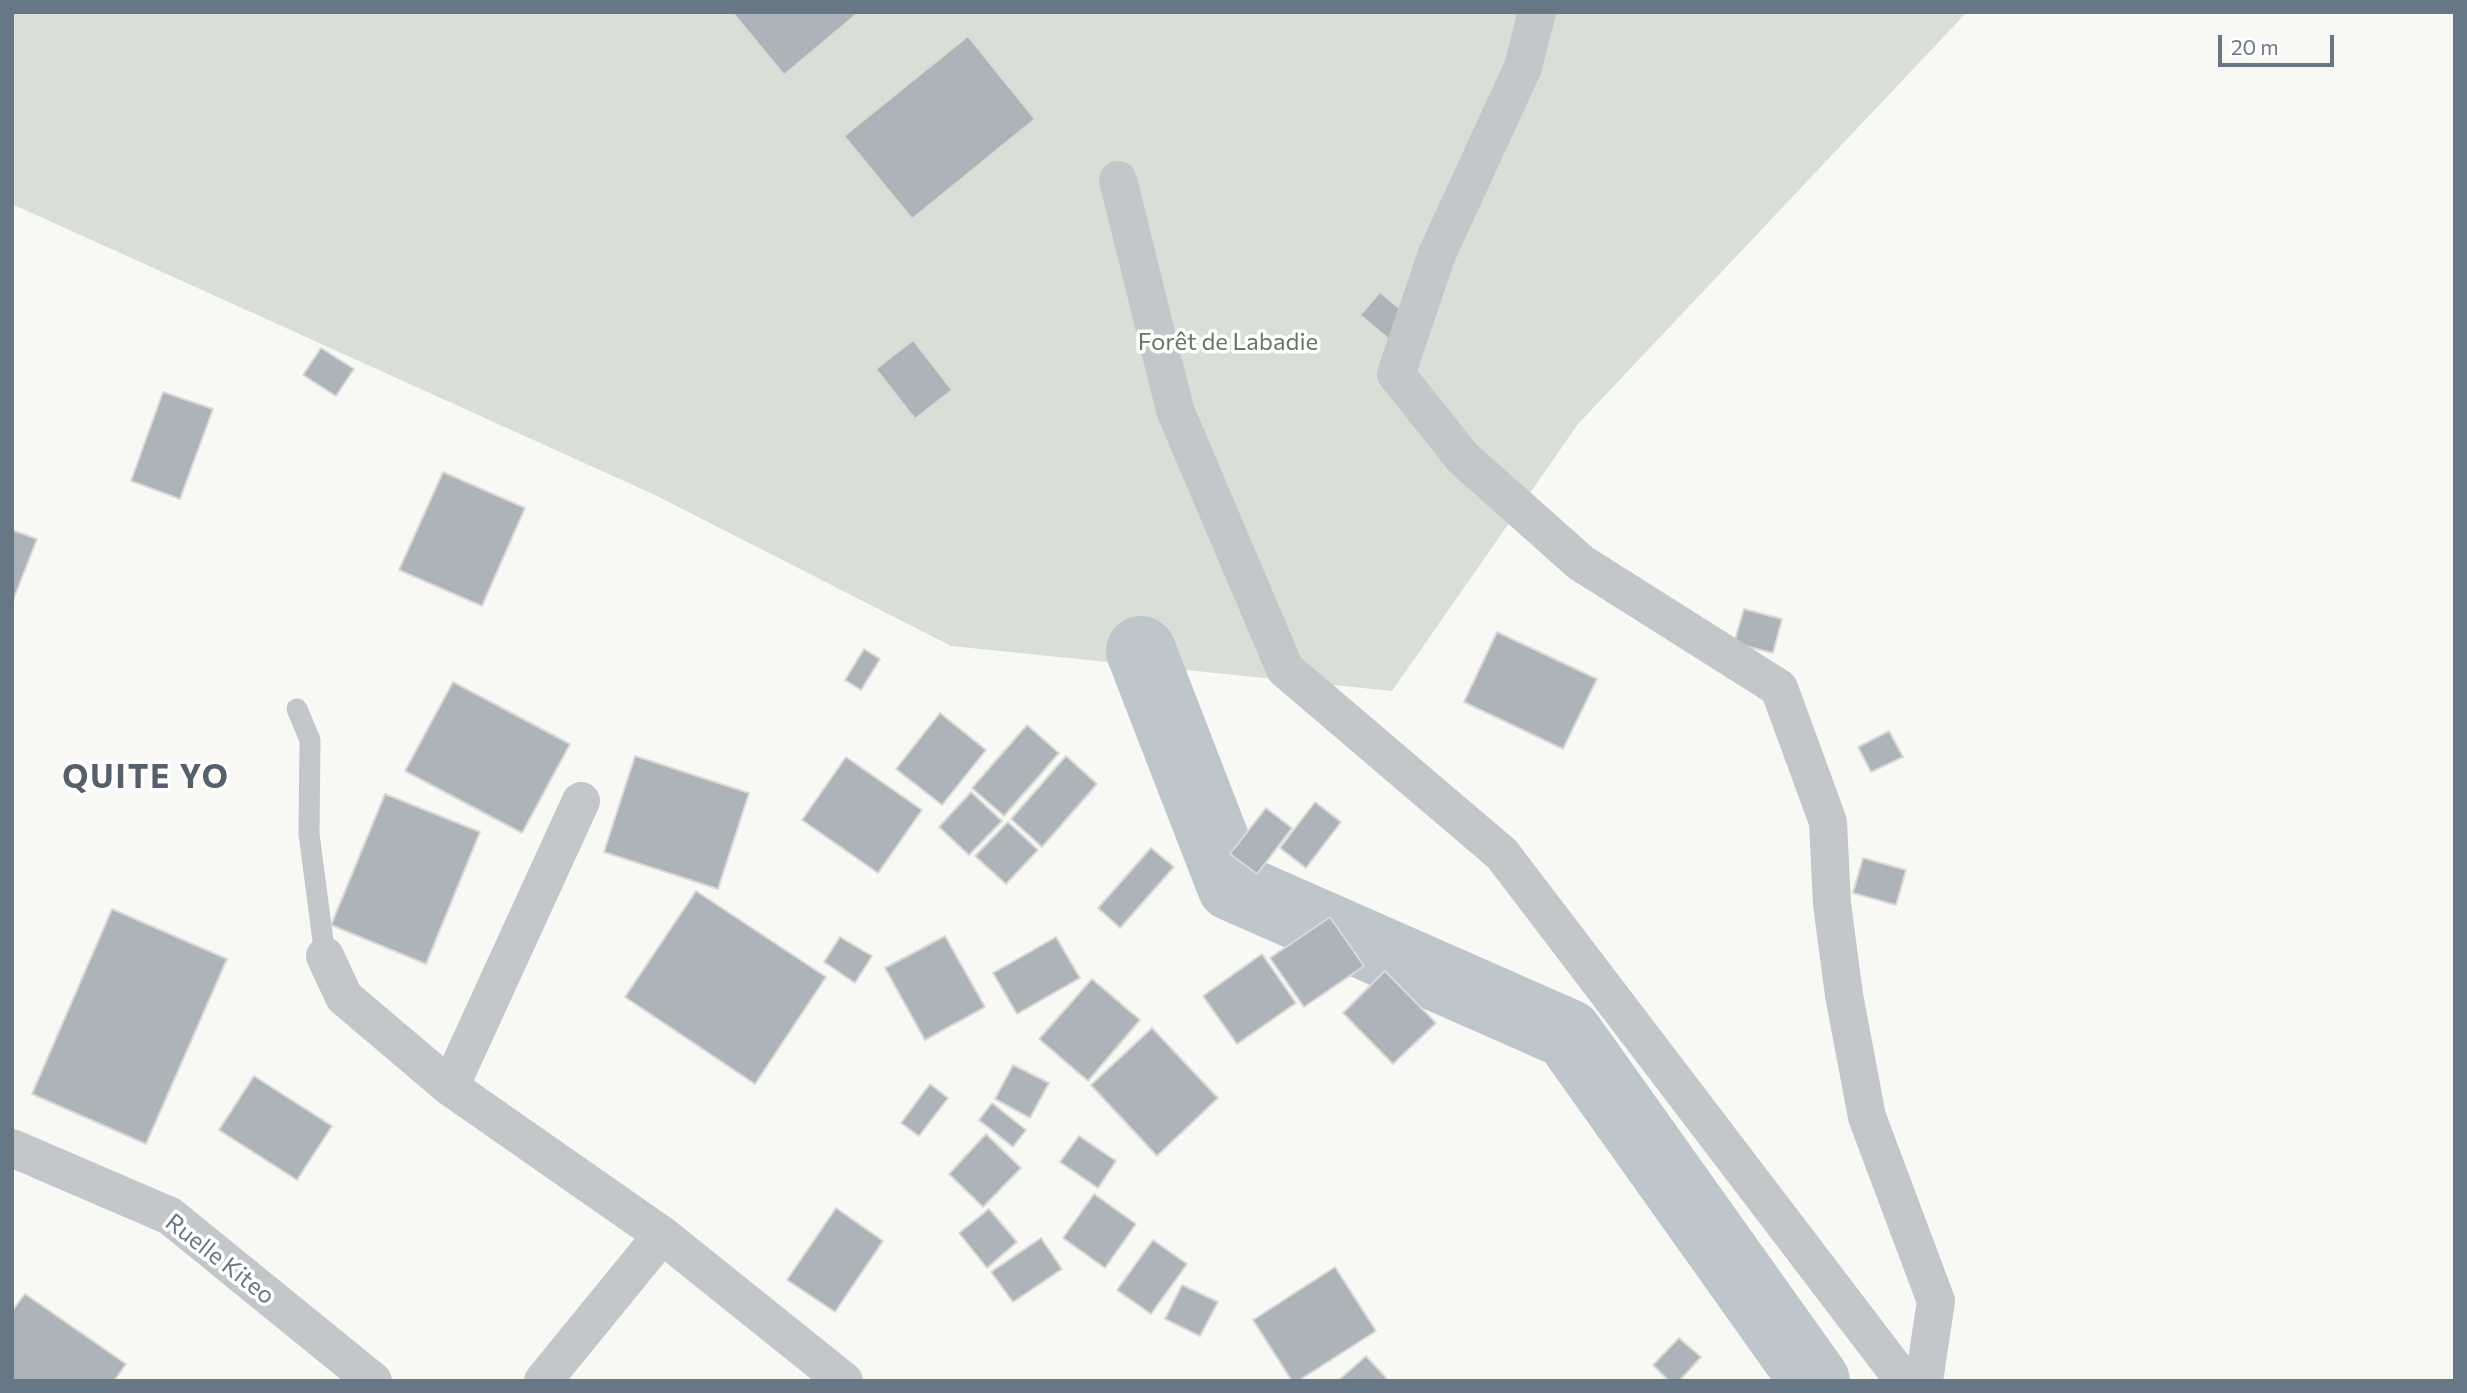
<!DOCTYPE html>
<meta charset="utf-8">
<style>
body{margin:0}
#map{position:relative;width:2467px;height:1393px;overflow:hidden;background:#f8f8f5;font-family:Commissioner,sans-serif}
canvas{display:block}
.frame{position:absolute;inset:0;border:14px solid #687785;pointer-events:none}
.scale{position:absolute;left:2218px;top:35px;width:116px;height:32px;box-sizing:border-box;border:4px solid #687785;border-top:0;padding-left:9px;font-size:21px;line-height:24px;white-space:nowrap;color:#687785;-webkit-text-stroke:5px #fff;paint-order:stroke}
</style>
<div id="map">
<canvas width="2467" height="1393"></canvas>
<div class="frame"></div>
<div class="scale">20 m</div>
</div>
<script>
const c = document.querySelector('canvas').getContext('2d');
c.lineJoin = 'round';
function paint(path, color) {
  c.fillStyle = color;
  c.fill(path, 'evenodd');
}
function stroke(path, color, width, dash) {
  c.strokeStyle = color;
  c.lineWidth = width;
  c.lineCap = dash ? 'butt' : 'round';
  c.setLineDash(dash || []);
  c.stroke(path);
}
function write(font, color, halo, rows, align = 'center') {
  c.font = font + ' Commissioner,sans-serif';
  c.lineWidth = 7;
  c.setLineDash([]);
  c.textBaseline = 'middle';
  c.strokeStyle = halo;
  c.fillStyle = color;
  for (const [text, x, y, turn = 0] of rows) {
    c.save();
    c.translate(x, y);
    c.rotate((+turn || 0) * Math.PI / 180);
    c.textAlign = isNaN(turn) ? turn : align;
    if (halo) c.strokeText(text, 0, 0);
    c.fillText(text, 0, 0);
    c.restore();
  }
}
const green = new Path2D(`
 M12 12H1967L1578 424 1392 691 951 646 655 495 12 204Z`);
const river = new Path2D(`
 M1141 651 1232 886 1568 1034 1815 1381`);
const building = new Path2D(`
 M732 12H859L784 75Z
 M968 36 1035 119 912 219 844 136Z
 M1380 292 1411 318 1391 341 1360 315Z
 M913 340 952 390 915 419 876 369Z
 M321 348 354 369 336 396 303 375Z
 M163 392 213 409 180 499 131 481Z
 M443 472 525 508 482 606 399 570Z
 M12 530 37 539 12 603Z
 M1744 609 1782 619 1773 653 1734 643Z
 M1497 632 1597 679 1563 749 1464 702Z
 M864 649 880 659 861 690 845 680Z
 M453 682 570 744 522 833 405 771Z
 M940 713 986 750 942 805 896 769Z
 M1027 725 1059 753 1004 816 972 788Z
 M1889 731 1903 757 1871 772 1858 747Z
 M635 756 749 793 718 889 604 852Z
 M1066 756 1097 784 1042 847 1011 819Z
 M846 757 922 810 878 873 802 820Z
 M971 792 1002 821 969 855 939 827Z
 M385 794 480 832 426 964 331 925Z
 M1315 802 1341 822 1306 868 1280 848Z
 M1266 808 1292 828 1257 874 1230 854Z
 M1008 822 1038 850 1006 884 975 856Z
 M1151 848 1174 867 1120 928 1098 908Z
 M1863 858 1906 870 1896 905 1853 893Z
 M696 891 826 977 755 1084 625 997Z
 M112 909 227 959 146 1144 32 1094Z
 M1330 917 1364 966 1304 1007 1270 958Z
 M945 936 985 1007 925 1040 885 968Z
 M840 937 872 956 855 983 824 962Z
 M1056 937 1080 978 1017 1014 993 973Z
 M1262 954 1296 1003 1237 1044 1203 996Z
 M1385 971 1436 1023 1393 1064 1343 1013Z
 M1092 979 1140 1020 1088 1081 1039 1039Z
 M1152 1028 1218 1098 1157 1156 1091 1085Z
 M1013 1065 1049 1083 1030 1118 995 1099Z
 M254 1076 332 1126 297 1180 219 1130Z
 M930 1084 948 1098 919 1136 901 1123Z
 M992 1103 1026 1130 1013 1147 979 1120Z
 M986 1134 1021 1168 983 1207 949 1174Z
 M1079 1136 1116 1161 1098 1188 1060 1162Z
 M1094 1194 1136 1224 1105 1268 1063 1238Z
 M836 1208 883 1241 835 1312 787 1280Z
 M989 1209 1017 1242 987 1268 959 1233Z
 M1041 1238 1062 1269 1013 1302 991 1272Z
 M1153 1240 1187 1264 1151 1314 1117 1290Z
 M1335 1267 1376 1331 1298 1381H1292L1253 1320Z
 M1182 1285 1218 1302 1200 1336 1165 1319Z
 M25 1294 126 1364 114 1381H16L12 1378V1311Z
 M1679 1338 1701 1357 1679 1381H1669L1653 1365Z
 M1366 1356 1389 1381H1338Z`);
const lane = new Path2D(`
 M297 709 310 740 309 834 325 956`);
const street = new Path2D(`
 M1537 12 1523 67 1437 254 1396 374 1463 458 1581 563 1779 688 1828 822 1832 904 1844 995 1867 1117 1936 1301 1924 1381
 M1118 180 1175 410 1285 669 1502 854 1904 1381
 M325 956 344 997 450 1087 662 1235
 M450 1087 581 801
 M12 1148 170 1216 373 1381
 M543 1381 662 1235 844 1381`);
const parkNames = [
 ["Forêt de Labadie",1228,342]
];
const streetNames = [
 ["Ruelle Kiteo",220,1259,38]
];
const districtNames = [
 ["QUITE YO",146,777]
];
paint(green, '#d9dfd6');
stroke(river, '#bdc7cb', 70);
paint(building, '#acb3b9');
stroke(building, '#d9d9d7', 2);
stroke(lane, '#c3c7ca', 21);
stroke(street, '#c3c7ca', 38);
write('24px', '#667762', '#fff', parkNames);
write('24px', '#687785', '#fff', streetNames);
c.letterSpacing = '2px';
write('bold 32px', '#55606a', '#fff', districtNames);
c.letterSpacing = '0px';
</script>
